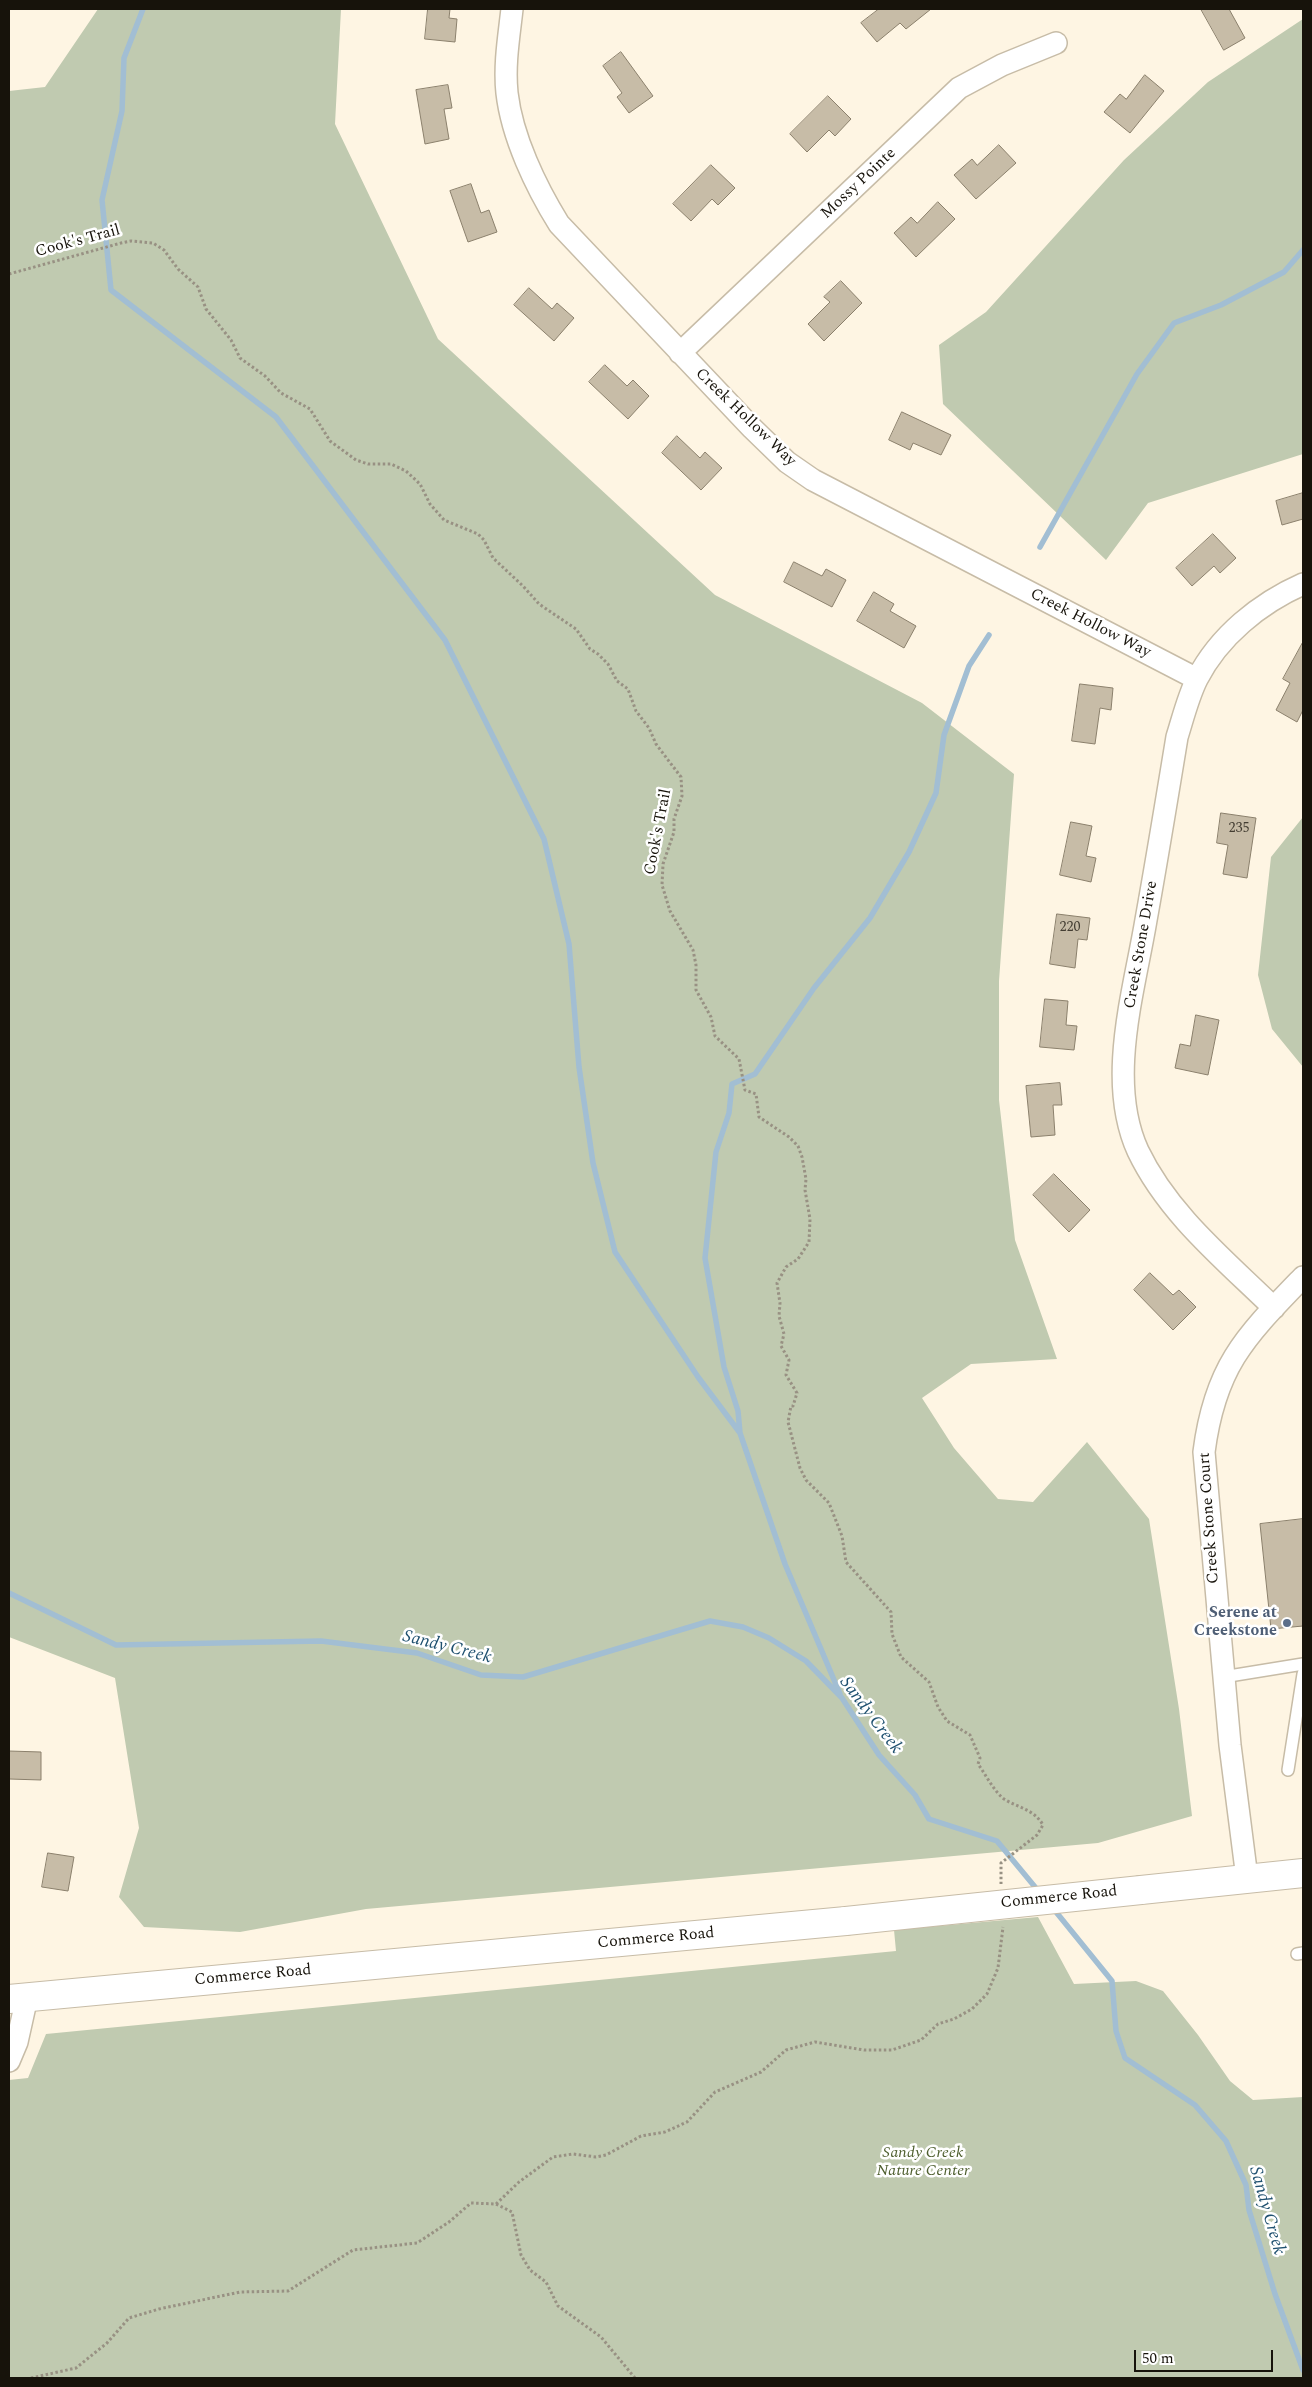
<!DOCTYPE html>
<style>
body{margin:0}
#map{position:relative;width:1312px;height:2387px;overflow:hidden;background:#fef5e3;font-family:Spectral,serif}
canvas{display:block}
.frame{position:absolute;inset:0;border:10px solid #17130b;pointer-events:none}
.scale{position:absolute;left:1134px;top:2350px;width:139px;height:22px;box-sizing:border-box;border:2px solid #17130b;border-top:0;padding-left:6px;font-size:15px;line-height:18px;white-space:nowrap;color:#17130b;-webkit-text-stroke:4px #fff;paint-order:stroke}
</style>
<div id="map">
<canvas width="1312" height="2387"></canvas>
<div class="frame"></div>
<div class="scale">50 m</div>
</div>
<script>
const c = document.querySelector('canvas').getContext('2d');
c.lineJoin = 'round';
function paint(path, color) {
  c.fillStyle = color;
  c.fill(path, 'evenodd');
}
function stroke(path, color, width, dash) {
  c.strokeStyle = color;
  c.lineWidth = width;
  c.lineCap = dash ? 'butt' : 'round';
  c.setLineDash(dash || []);
  c.stroke(path);
}
function write(font, color, halo, rows, align = 'center') {
  c.font = font + ' Spectral,serif';
  c.lineWidth = 5;
  c.setLineDash([]);
  c.textBaseline = 'middle';
  c.strokeStyle = halo;
  c.fillStyle = color;
  for (const [text, x, y, turn = 0] of rows) {
    c.save();
    c.translate(x, y);
    c.rotate((+turn || 0) * Math.PI / 180);
    c.textAlign = isNaN(turn) ? turn : align;
    if (halo) c.strokeText(text, 0, 0);
    c.fillText(text, 0, 0);
    c.restore();
  }
}
const green = new Path2D(`
 M98 9H341L335 124 438 339 715 595 922 703 1014 774 999 981V1100L1015 1240 1057 1359 971 1364 922 1398 954 1448 998 1499 1033 1502 1087 1442 1149 1519 1179 1709 1192 1816 1098 1843 366 1909 240 1932 144 1927 119 1897 139 1828 115 1678 9 1637V91L45 87Z
 M1303 19V454L1148 503 1106 560 943 404 939 345 986 312 1124 160 1208 82Z
 M1303 817V1067L1272 1029 1258 975 1271 857Z
 M1038 1917 1074 1984 1136 1981 1163 1991 1198 2035 1230 2081 1253 2100 1303 2097V2378H9V2080L28 2078 46 2034 896 1951 894 1930Z`);
const stream = new Path2D(`
 M143 9 124 58 122 111 102 200 111 290 276 417 445 640 544 839 569 944 579 1067 593 1163 615 1252 698 1377 740 1433
 M1040 547 1137 374 1174 323 1221 305 1284 272 1303 250
 M9 1593 116 1645 321 1641 417 1653 481 1675 523 1677 710 1621 743 1627 769 1638 806 1661 842 1698 879 1755 915 1795 929 1819 997 1841 1040 1893
 M840 1694 785 1564 740 1433 738 1411 724 1367 705 1258 716 1152 729 1113 732 1084 755 1074 814 988 870 918 909 852 936 793 944 735 969 666 989 635
 M1052 1907 1112 1981 1116 2031 1125 2058 1195 2105 1226 2141 1246 2185 1249 2210 1275 2294 1303 2370`);
const building = new Path2D(`
 M428 9H450L449 18 457 19 455 42 425 39Z
 M879 9H931L906 29 900 23 877 42 861 23Z
 M1201 9H1229L1245 38 1224 50Z
 M621 52 653 96 629 113 617 97 622 93 603 66Z
 M1145 75 1164 91 1130 133 1104 112 1120 94 1126 99Z
 M448 85 452 108 444 109 449 139 425 144 416 90Z
 M828 96 851 119 835 136 829 130 807 152 790 134Z
 M999 145 1016 163 976 199 954 175 972 159 977 165Z
 M711 165 735 188 718 205 712 199 691 221 673 204Z
 M471 184 481 213 489 210 497 232 468 242 450 191Z
 M938 202 955 219 916 257 894 233 911 217 917 223Z
 M841 281 862 303 824 341 808 324 830 302 824 297Z
 M529 288 552 309 557 303 574 318 554 341 514 305Z
 M605 365 627 386 633 380 649 396 628 419 589 382Z
 M902 412 951 435 941 455 913 443 910 450 889 440Z
 M677 436 700 458 705 452 722 468 701 490 662 453Z
 M1303 493V519L1282 525 1276 501Z
 M1213 534 1236 558 1220 573 1214 566 1192 586 1176 568Z
 M794 562 822 576 826 569 846 580 832 607 784 582Z
 M874 592 894 604 890 611 916 626 904 648 857 621Z
 M1303 642V710L1297 722 1276 710 1290 683 1283 679Z
 M1080 684 1113 688 1111 710 1100 708 1095 744 1072 741Z
 M1221 813 1256 818 1247 878 1223 874 1228 845 1217 843Z
 M1071 822 1092 826 1086 856 1096 858 1091 882 1060 875Z
 M1057 914 1090 918 1087 940 1078 939 1075 968 1050 964Z
 M1045 999 1068 1001 1066 1025 1077 1026 1074 1050 1040 1047Z
 M1196 1015 1219 1020 1208 1075 1175 1068 1180 1044 1190 1046Z
 M1060 1083 1062 1105H1053L1055 1135 1031 1137 1026 1086Z
 M1054 1174 1090 1210 1069 1232 1033 1195Z
 M1150 1273 1173 1295 1179 1290 1196 1307 1173 1330 1134 1290Z
 M1303 1519V1626L1271 1629 1260 1524Z
 M9 1751 41 1752V1780L9 1779Z
 M48 1853 74 1857 68 1891 42 1887Z`);
const path = new Path2D(`
 M9 274 121 243 131 241 153 243 164 250 178 269 198 287 206 309 231 340 240 358 265 376 281 393 310 409 330 441 356 460 368 464H391L406 471 420 484 430 504 444 520 478 534 484 540 493 558 523 586 539 604 576 629 590 649 598 654 608 664 617 681 628 689 636 711 649 728 656 744 681 777 682 796 674 819V832L663 864 662 885 670 911 693 950 696 965V990L711 1017 715 1036 739 1059 745 1090 756 1094 759 1117 789 1137 798 1146 802 1157 806 1179 805 1190 810 1219 809 1242 798 1259 786 1267 777 1283 780 1303 779 1316 784 1334 781 1346 789 1360 786 1375 797 1393 793 1406H791L788 1422 800 1468 806 1480 829 1503 842 1536 846 1562 891 1612 892 1634 901 1657 929 1682 938 1707 947 1721 970 1735 980 1758 978 1764C986 1775 993 1790 1004 1799 1018 1808 1034 1809 1043 1825L1037 1835 1001 1863V1884
 M496 2204 519 2182 553 2157 573 2154 596 2157 606 2155 641 2136 665 2132 687 2122 715 2092 761 2072 786 2050 815 2042 864 2050H892L921 2040 938 2024 954 2019 972 2009 987 1994 998 1968 1003 1927
 M31 2378 76 2368 107 2343 129 2318 159 2309 240 2292 288 2291 353 2250 417 2243 449 2222 471 2203 496 2204 512 2212 521 2255 530 2270 546 2282 558 2306 601 2337 635 2378`);
const service = new Path2D(`
 M1223 1677 1303 1664
 M1288 1770 1303 1674
 M1297 1954 1303 1953`);
const minor = new Path2D(`
 M512 9C509 36 504 65 507 93 512 137 536 187 559 224L752 428 787 462 813 480 1197 679
 M680 353 959 88 1002 65 1056 43
 M1274 1308C1225 1260 1168 1214 1138 1151 1106 1081 1134 992 1146 920 1157 859 1167 798 1177 737 1183 718 1188 697 1197 679 1219 636 1260 603 1303 584
 M1247 1878 1230 1745 1204 1452C1215 1366 1245 1337 1303 1277
 M9 2061 17 2042 27 1997`);
const trunk = new Path2D(`
 M1141 1890 1303 1873
 M9 1999 846 1921`);
const trunkBridge = new Path2D(`
 M846 1921 1141 1890`);
const markers = [
 [1287,1623,5,"#5c6f8a"]
];
const numberNames = [
 ["235",1239,829],
 ["220",1070,928]
];
const streetNames = [
 ["Mossy Pointe",859,184,-43],
 ["Cook's Trail",78,242,-15],
 ["Creek Hollow Way",745,418,44],
 ["Creek Hollow Way",1090,624,27],
 ["Cook's Trail",659,832,-79],
 ["Creek Stone Drive",1142,945,-80],
 ["Creek Stone Court",1210,1518,-94],
 ["Commerce Road",1059,1898,-6],
 ["Commerce Road",656,1939,-5],
 ["Commerce Road",253,1976,-5]
];
const serviceNames = [
 ["Serene at",1277,1614],
 ["Creekstone",1277,1632]
];
const parkNames = [
 ["Sandy Creek",923,2154],
 ["Nature Center",923,2172]
];
const waterNames = [
 ["Sandy Creek",447,1648,14],
 ["Sandy Creek",870,1716,53],
 ["Sandy Creek",1266,2211,74]
];
paint(green, '#c0cab0');
stroke(stream, '#a2bed3', 5.5);
paint(building, '#c7bca7');
stroke(building, '#8b806c', 1);
stroke(service, '#c7bca7', 14);
stroke(minor, '#c7bca7', 24);
stroke(trunk, '#c7bca7', 30);
stroke(path, '#989183', 3, [2.5, 2.5]);
stroke(service, '#fff', 11);
stroke(minor, '#fff', 21);
stroke(trunk, '#fff', 28);
stroke(trunkBridge, '#c7bca7', 30, []);
stroke(trunkBridge, '#fff', 28);
for (const [x, y, r, color] of markers) {
  const dot = new Path2D();
  dot.arc(x, y, r, 0, 2 * Math.PI);
  c.fillStyle = color;
  c.fill(dot);
  stroke(dot, '#fff', 2);
}
write('14px', '#433d32', null, numberNames);
write('16px', '#17130b', '#fff', streetNames);
write('bold 16px', '#4e5e75', '#fff', serviceNames, 'right');
write('italic 16px', '#4f5f2f', '#fff', parkNames);
write('italic 18px', '#205170', '#fff', waterNames);
</script>
